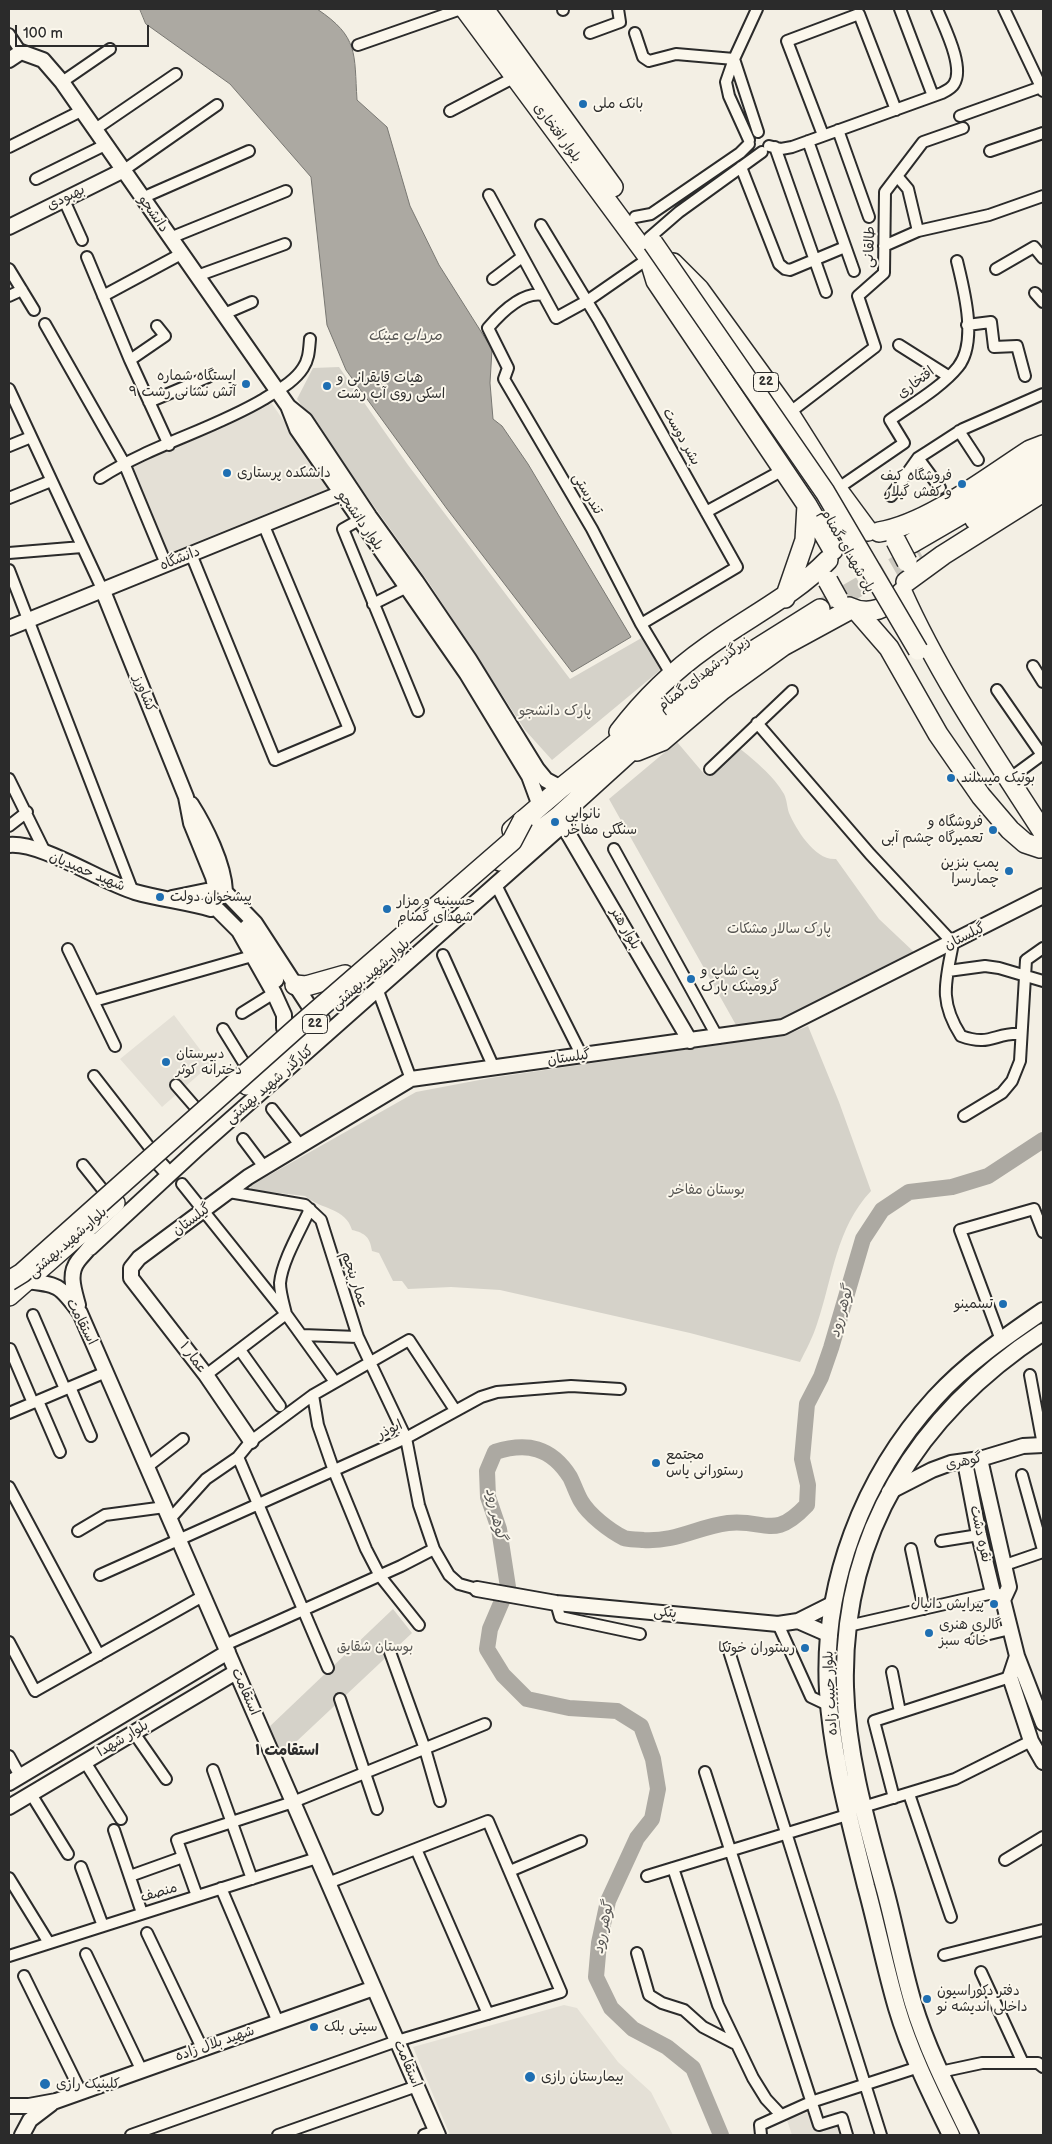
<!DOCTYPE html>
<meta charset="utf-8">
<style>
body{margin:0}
#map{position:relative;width:1052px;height:2144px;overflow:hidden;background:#f3efe4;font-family:"Balsamiq Sans",sans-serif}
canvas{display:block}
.frame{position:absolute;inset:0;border:10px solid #2b2b2b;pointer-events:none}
.scale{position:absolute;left:15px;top:25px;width:134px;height:22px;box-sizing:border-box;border:2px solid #2b2b2b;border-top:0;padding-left:6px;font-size:15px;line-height:18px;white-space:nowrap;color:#2b2b2b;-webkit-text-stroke:4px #fbf7ec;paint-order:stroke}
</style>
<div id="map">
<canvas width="1052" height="2144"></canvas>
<div class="frame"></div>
<div class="scale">100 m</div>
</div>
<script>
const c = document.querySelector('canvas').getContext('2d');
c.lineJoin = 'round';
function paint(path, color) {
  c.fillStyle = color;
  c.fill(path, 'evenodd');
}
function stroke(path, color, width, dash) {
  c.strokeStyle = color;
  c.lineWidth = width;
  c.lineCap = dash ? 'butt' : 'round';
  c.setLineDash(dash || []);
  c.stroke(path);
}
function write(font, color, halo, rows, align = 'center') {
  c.font = font + ' "Balsamiq Sans","Playpen Sans Arabic",sans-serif';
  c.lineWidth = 4;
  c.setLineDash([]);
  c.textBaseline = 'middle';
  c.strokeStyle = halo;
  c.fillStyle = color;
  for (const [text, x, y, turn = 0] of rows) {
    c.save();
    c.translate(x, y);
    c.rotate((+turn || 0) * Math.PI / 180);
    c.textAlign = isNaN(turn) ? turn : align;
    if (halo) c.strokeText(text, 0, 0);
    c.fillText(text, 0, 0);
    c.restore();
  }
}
const built = new Path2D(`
 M270 401 330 488 167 554 128 458Z
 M174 1015 211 1064 162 1107 120 1059Z
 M564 2005 577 2008 618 2062 651 2092 673 2135H450L413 2047Z
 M811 2111 817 2128 839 2122 843 2135H792L787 2120Z`);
const green = new Path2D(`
 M339 367 408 465 570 679 645 636 664 667 552 760 525 730 429 583 297 399 313 368Z
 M677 742 705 775 735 745C752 758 774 776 784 794 787 800 787 807 789 813 796 829 815 861 836 859L879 919 915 953 833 998 777 1021 736 1025 609 799Z
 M808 1026 839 1102 871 1191C836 1228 833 1277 817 1324 813 1337 806 1350 800 1362L690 1333 500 1290 451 1287 408 1289 402 1281H393L379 1253 372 1251C370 1237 365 1233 352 1230 346 1208 322 1210 305 1196L252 1190 250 1186 416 1092 490 1078 786 1035Z
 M393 1609 412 1633 281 1756 267 1729Z`);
const water = new Path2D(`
 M140 9H317C359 37 354 53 357 100L387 127 410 206 439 265 492 349 490 383 493 419 502 426 528 464 631 637 572 672 447 509 346 370 327 325 311 177 230 84 146 24Z`);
const river = new Path2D(`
 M721 2135 693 2068 667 2047 633 2029 611 2008 596 1977 599 1943 608 1901 637 1838 652 1819 658 1789 653 1759 641 1726 617 1711 569 1708 527 1699 503 1675 487 1649 490 1629 508 1587 499 1529 488 1497 487 1471 495 1452C527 1442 551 1447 570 1477 574 1485 577 1494 581 1501 589 1515 610 1531 624 1538 629 1540 637 1539 643 1540 677 1542 697 1527 728 1523 767 1519 773 1541 807 1505L808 1485 802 1459 807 1404 821 1377 831 1348 863 1239 882 1210 909 1192 952 1187 988 1176 1043 1140`);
const highwayTunnel = new Path2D(`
 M820 609 920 552`);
const street = new Path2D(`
 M563 9V10
 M900 9 933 96
 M1004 9 1043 91
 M590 33 620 22 618 9
 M635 33 643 57 649 61 676 54 734 59 757 9
 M9 34 21 52
 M358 45 461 9
 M62 82 110 49
 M450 111 515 77
 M960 116 1041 87
 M94 130 176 74
 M838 130 869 217
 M823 135 787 41 859 14 896 110
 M749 140 729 96 726 82 734 59 758 132
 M808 141 854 271
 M769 146 781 149 792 147 942 93C946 91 952 88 954 84 965 67 944 27 937 9
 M9 147 81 111
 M775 147 826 292
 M990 151 1043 133
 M741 167 779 264 785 269 790 270 845 247
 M124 170 217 105
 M897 176 908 189 918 231
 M36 179 105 145
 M489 195 556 318 587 301 649 258
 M142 198 249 151
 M64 200 82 240
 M635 217 651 214 740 153 749 144
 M541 225 599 321 737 567 641 624
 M170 238 286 191
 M649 238 679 212 762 152
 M884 246 918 231 989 215 1043 196
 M87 257 130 360 169 445
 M9 269 34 310
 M996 269 1034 247 1043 258
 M197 276 285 244
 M493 279 522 257
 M1035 293 1043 302
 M543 295C522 291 500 314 488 328L508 368 504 379 592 529 641 624 671 674
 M9 296 22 290
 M103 296 181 254
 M224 314 252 302
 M45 324 124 463 166 564
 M967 325 991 322 994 347 1017 346 1025 376
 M899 345 948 376
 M130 360 165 336 157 326
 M9 389 103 591
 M149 402 208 377
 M789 413 875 347 858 296 884 273 885 192 923 142 963 128
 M959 431 978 460
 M9 446 31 437
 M918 458 940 488
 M100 478C151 445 212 430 264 399 278 390 294 382 303 368 309 359 309 350 310 339
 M837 489 904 443 890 420C911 405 942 387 958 367 978 342 964 290 957 261
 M891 496 918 458 929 451 963 429 1043 394
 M9 498 51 481
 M706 512 783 470
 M359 520 343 529 418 711
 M9 553 82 547
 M191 554 275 760 349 729 264 526
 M9 570 133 892
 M373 604 407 587
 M1033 666 1043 682
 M997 690 1042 755
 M757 723 870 854 953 943C946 981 938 1000 961 1036 991 1047 995 1032 1021 1034
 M710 769 792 691
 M9 779 46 854
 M1009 779 1043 754
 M9 826 27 812
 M614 849 718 1038
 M495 883 582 1056
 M68 949 115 1046
 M443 955 494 1068
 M948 971 985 966 999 968 1043 981
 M378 991 411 1079
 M94 1001 252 956
 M242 1013 274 993
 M223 1029 244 1063
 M94 1076 150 1148
 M176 1085 196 1108
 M272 1109 300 1145
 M964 1116 1002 1093 1012 1081 1020 1061 1026 960 1043 948
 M243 1139 264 1167
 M83 1165 103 1190
 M182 1184 286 1314 206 1375
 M229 1192 305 1205 321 1220 358 1337 406 1438 419 1505 434 1549 449 1575 459 1584 477 1589
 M310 1209C301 1229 282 1261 280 1283 280 1293 284 1305 286 1314L335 1382
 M33 1315 65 1389
 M302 1335 358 1337
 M1001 1340 960 1230 1034 1209 1043 1232
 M10 1349 33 1403
 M240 1350 280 1406
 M1030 1375 1043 1445
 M70 1387 91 1436
 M313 1395 318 1425 334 1471 366 1549 380 1576 419 1625
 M38 1401 60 1452
 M9 1413 106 1372
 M238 1457 328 1668
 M147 1467 183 1439
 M1022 1475 1043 1550
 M9 1487 99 1655
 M170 1519 206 1479 238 1457 251 1441 313 1395 409 1340 455 1410
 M78 1531 105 1515 165 1507
 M941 1541 979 1535
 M911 1549 924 1609
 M1005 1565 1043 1552
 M100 1575 406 1438 481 1397 497 1392 571 1386 620 1389
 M556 1603 560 1617 640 1634
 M778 1624 811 1697 830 1706
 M848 1626 993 1593
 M977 1637 1010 1629
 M9 1642 35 1691 203 1596
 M225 1645 401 1566 434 1549
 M729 1651 881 2135
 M390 1652 425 1749 440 1801
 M892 1672 900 1712
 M340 1699 377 1809
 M134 1733 166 1779
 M9 1756 20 1776
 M85 1762 121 1819
 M213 1770 252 1879
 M705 1772 819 2125 842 2118 847 2135
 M31 1794 68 1854
 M909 1794 951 1917
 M894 1798 874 1721 1010 1677
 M863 1807 955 1779 1031 1741
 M114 1830 142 1913
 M416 1849 488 2014
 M1005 1860 1043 1837
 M81 1867 103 1926
 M673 1868 718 2005 753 2078 766 2099 781 2115
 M510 1871 581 1841
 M130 1876 183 1857
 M647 1876 847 1815
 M9 1878 49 1943
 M221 1888 278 2022
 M197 1896 177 1840 293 1802 485 1724
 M147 1933 202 2048
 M637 1953 649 1995 662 2003 684 2010 703 2027 734 2043
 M86 1954 141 2069
 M944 1955 1043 1930
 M9 1956 317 1858
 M981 1972 1023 2063
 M24 1976 81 2092
 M940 2072 982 2063H1038L1043 2067
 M131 2135 397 2041 561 1992 488 1821 328 1883
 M278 2135 417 2086
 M424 2135 436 2131
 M761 2135 760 2125 811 2102 919 2067`);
const secondary = new Path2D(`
 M9 60 21 52 43 60 62 82 288 406 297 429 467 674 529 776 540 806
 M9 227 124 170
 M289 407 305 420 369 516 416 581 469 659 537 769 546 780 561 788
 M103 591 186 797 191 823 213 877 215 886
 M9 628 349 490
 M191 804C205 826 224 864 225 891
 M559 818 690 1041
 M9 845C42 842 101 882 135 892 160 899 186 902 211 909
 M227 894 255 923 309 1006
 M172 898 206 891
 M218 910 239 931 274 993 284 1015V1028
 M247 927 276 980
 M159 1163 169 1174
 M90 1248 197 1149 564 824
 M24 1281C58 1284 60 1285 80 1313L438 2135
 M78 1305C74 1290 68 1274 78 1261 84 1253 90 1249 93 1241
 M251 1441 206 1375 131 1278V1268L139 1258 248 1177 411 1079 783 1027 1043 896
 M980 1459 1009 1587 1003 1600 1017 1656 1043 1723
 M965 1462 979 1535 993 1593 1003 1600
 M889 1492 932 1470 951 1463 980 1459 1023 1446 1043 1445
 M477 1589 556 1603 778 1624 798 1621 834 1603
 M798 1621 830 1635
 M1017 1656 1010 1677 1031 1741 1043 1762
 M9 1783 228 1652
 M9 1807 236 1672
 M9 2106H29L56 2101 374 1988
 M22 2135 30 2120 51 2104`);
const primary = new Path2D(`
 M951 2135C931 2094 910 2052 897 2008 885 1967 877 1926 866 1886 850 1821 832 1758 828 1691 822 1584 863 1477 935 1398 966 1364 1005 1337 1043 1311
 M970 2135C949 2092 927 2049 913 2003 902 1966 895 1927 885 1890 867 1824 847 1757 845 1687 841 1534 918 1414 1043 1332`);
const highway = new Path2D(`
 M465 9 649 258 656 281 807 505 833 550
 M484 9 613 187
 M673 263 699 289 789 413 837 489 868 531
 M975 520 1043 475
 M879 532C928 524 988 477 1030 450L1043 445
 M912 543 967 511 1043 457
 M906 582 943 555 1043 492
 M902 592C940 677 993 754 1043 832
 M785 598 805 540 807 505
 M849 607C869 617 889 608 902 592
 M856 610 889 648 938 734 981 796 1010 830 1025 843 1040 848
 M619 732C644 699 673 671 707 647 748 617 793 596 828 560
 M637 751 662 741 722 690 783 646 851 609
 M512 830 561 788 660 708
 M500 861 559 816 677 709 715 678 745 656 820 609
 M295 985 306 986 345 975
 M247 1085 320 1020
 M9 1296 115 1203`);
const highwayBridge = new Path2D(`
 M653 243 825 492 918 650
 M896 541 907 562
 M828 581 838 599
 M9 1281 22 1273 299 1026 512 841 523 820`);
const markers = [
 [583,104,5,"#1f6fb2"],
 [246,384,5,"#1f6fb2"],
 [327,386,5,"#1f6fb2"],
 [227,473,5,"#1f6fb2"],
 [962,484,5,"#1f6fb2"],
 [951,778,5,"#1f6fb2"],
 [555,822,5,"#1f6fb2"],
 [993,830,5,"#1f6fb2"],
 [1009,871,5,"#1f6fb2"],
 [160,897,5,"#1f6fb2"],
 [387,909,5,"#1f6fb2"],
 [691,979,5,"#1f6fb2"],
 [166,1062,5,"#1f6fb2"],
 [1003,1304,5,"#1f6fb2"],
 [656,1463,5,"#1f6fb2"],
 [994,1604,5,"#1f6fb2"],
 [929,1633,5,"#1f6fb2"],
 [805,1648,5,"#1f6fb2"],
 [927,1999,5,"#1f6fb2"],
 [314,2027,5,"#1f6fb2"],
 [530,2077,6,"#1f6fb2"],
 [45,2084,6,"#1f6fb2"]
];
const shields = [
 [766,382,25],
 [315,1024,25]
];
const shieldNames = [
 ["22",766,382],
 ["22",315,1024]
];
const poiNames = [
 ["بانک ملی",593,104],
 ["ایستگاه شماره",236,376,"right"],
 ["۹ آتش نشانی رشت",236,392,"right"],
 ["هیات قایقرانی و",337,378],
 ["اسکی روی آب رشت",337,394],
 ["دانشکده پرستاری",237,473],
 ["فروشگاه کیف",952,476,"right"],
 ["و کفش گیلار",952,492,"right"],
 ["بوتیک میسلند",961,778],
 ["نانوایی",565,814],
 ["سنگکی مفاخر",565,830],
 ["فروشگاه و",983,822,"right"],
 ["تعمیرگاه چشم آبی",983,838,"right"],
 ["پمپ بنزین",999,863,"right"],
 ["چمارسرا",999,879,"right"],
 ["پیشخوان دولت",170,897],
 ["حسینیه و مزار",397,901],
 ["شهدای گمنام",397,917],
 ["پت شاپ و",701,971],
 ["گرومینک بارک",701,987],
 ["دبیرستان",176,1054],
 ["دخترانه کوثر",176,1070],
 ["تسمینو",993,1304,"right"],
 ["مجتمع",666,1455],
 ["رستورانی یاس",666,1471],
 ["پیرایش دانیال",984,1604,"right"],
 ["گالری هنری",939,1625],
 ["خانه سبز",939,1641],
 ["رستوران خوتکا",795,1648,"right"],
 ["دفتر دکوراسیون",937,1991],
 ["داخلی اندیشه نو",937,2007],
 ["سیتی بلک",324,2027],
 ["بیمارستان رازی",541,2077],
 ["کلینیک رازی",56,2084]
];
const streetNames = [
 ["بلوار افتخاری",557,133,53],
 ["بهبودی",66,198,-26],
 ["دانشجو",153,214,55],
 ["طالقانی",870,247,-87],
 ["افتخاری",916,383,-37],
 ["بشر دوست",681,437,61],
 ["تندرستی",587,494,59],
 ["بلوار دانشجو",360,521,55],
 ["پل شهدای گمنام",847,551,60],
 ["دانشگاه",180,559,-22],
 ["زیرگذر شهدای گمنام",704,674,-38],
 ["کشاورز",144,694,68],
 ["شهید حمیدیان",87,872,23],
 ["بلوار هنر",625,929,60],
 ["گیلستان",965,937,-26],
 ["بلوار شهید بهشتی",371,975,-41],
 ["گیلستان",569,1058,-8],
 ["کنارگذر شهید بهشتی",270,1085,-41],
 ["گیلستان",192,1220,-36],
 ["بلوار شهید بهشتی",68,1243,-41],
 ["عمار پنجم",354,1280,72],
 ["استقامت",81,1322,62],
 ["عمار ۱",193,1358,53],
 ["ابوذر",390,1430,-25],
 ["گوهری",964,1462,-12],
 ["نقره دشت",980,1534,78],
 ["پتکی",665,1613,5],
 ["استقامت",245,1692,66],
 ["بلوار حبیب زاده",831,1693,-93],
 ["بلوار شهدا",123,1739,-31],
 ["منصف",159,1893,-17],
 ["شهید بلال زاده",215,2044,-19],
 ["استقامت",407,2064,67]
];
const parkNames = [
 ["پارک دانشجو",555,711],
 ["پارک سالار مشکات",779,929],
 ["بوستان مفاخر",707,1190],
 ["بوستان شقایق",375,1647]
];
const waterNames = [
 ["مرداب عینک",405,336],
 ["گوهر رود",842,1312,-74],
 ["گوهر رود",495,1514,78],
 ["گوهر رود",604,1928,-78]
];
const neighbourhoodNames = [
 ["استقامت ۱",287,1751]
];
paint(built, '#e4e0d6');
paint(green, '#d5d2c9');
paint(water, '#aca9a2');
stroke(water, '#787772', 1);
stroke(river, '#aca9a2', 16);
stroke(highwayTunnel, '#cbc8bf', 19, [19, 9]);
stroke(street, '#2b2b2b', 14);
stroke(secondary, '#2b2b2b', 18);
stroke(primary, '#2b2b2b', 20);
stroke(highway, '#2b2b2b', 22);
stroke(street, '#fbf7ec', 10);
stroke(secondary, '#fbf7ec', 14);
stroke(primary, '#fbf7ec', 16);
stroke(highway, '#fbf7ec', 19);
stroke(highwayBridge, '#2b2b2b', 22, []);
stroke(highwayBridge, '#fbf7ec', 19);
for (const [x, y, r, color] of markers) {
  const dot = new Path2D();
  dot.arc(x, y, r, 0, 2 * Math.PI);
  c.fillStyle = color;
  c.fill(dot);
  stroke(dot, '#fbf7ec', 2);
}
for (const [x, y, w] of shields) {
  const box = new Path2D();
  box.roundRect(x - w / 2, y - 9.5, w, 19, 4);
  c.fillStyle = '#fbf7ec';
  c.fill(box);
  stroke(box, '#2b2b2b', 1);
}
write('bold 12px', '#2b2b2b', null, shieldNames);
write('14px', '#2b2b2b', '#fbf7ec', poiNames, 'left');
write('14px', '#2b2b2b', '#fbf7ec', streetNames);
write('14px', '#565552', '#fbf7ec', parkNames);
write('italic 15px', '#585755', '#fbf7ec', waterNames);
write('bold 15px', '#2b2b2b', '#fbf7ec', neighbourhoodNames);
</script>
